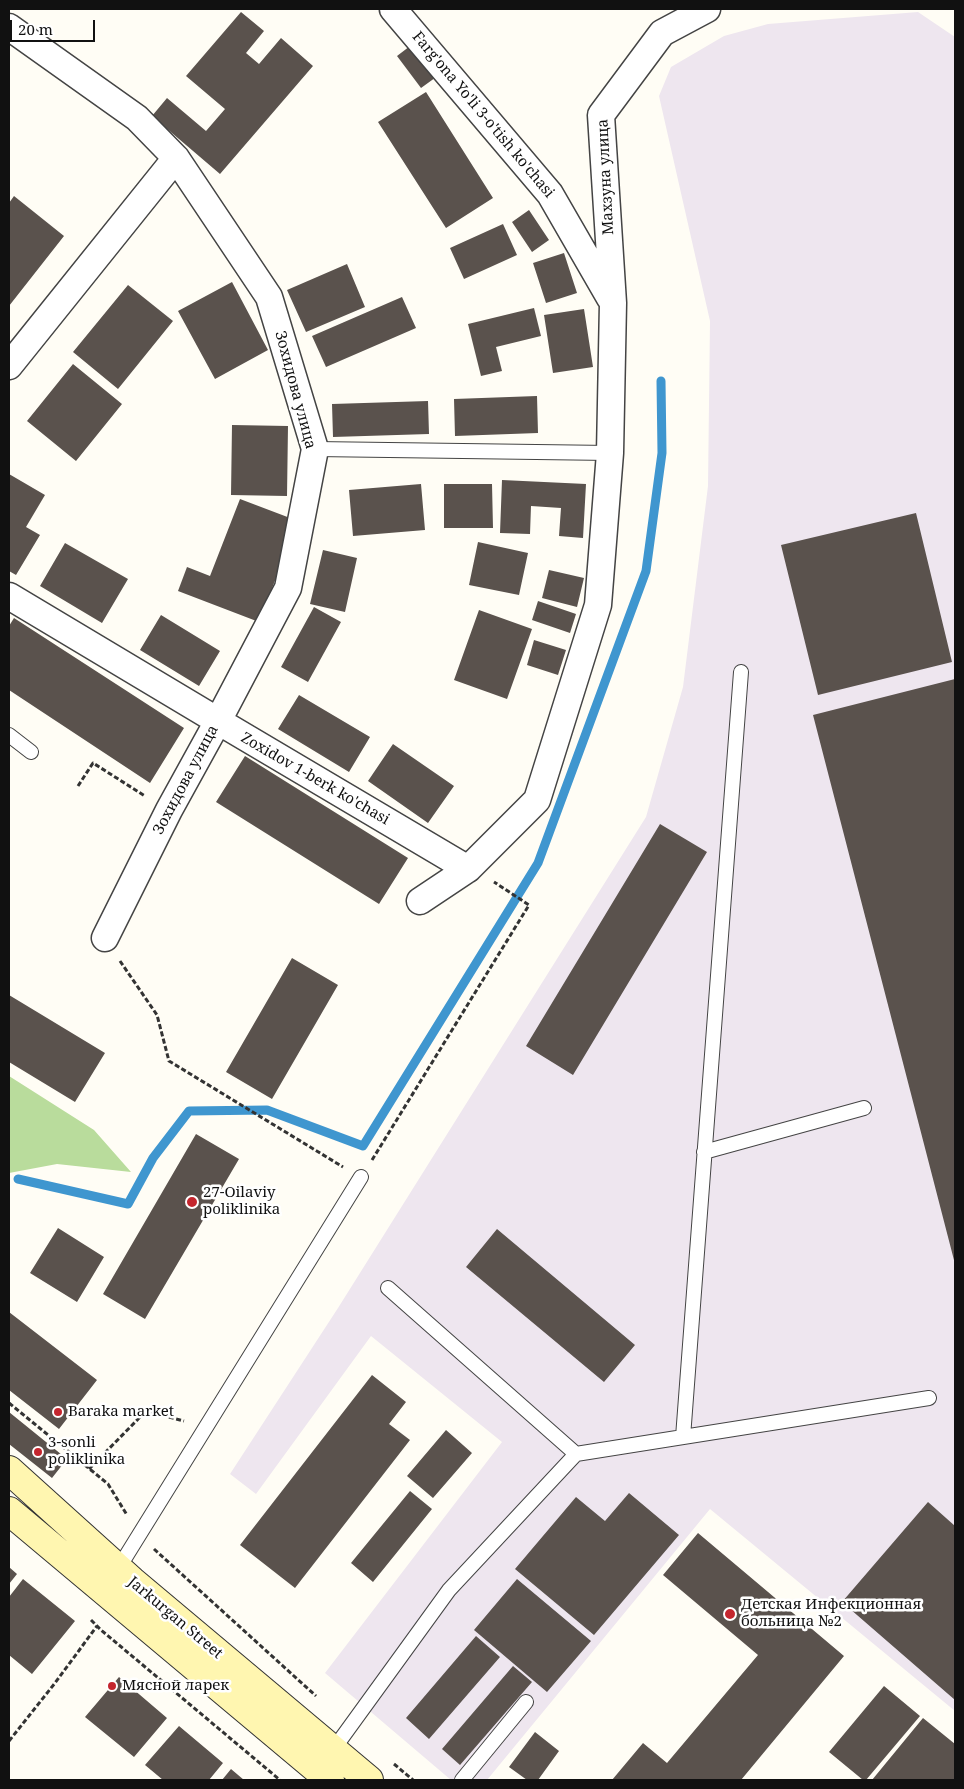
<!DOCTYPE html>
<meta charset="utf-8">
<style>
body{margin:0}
#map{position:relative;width:964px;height:1789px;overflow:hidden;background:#fffdf5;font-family:"Noto Serif",serif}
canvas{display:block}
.frame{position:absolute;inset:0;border:10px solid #111;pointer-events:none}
.scale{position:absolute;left:10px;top:20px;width:85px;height:22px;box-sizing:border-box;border:2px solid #111;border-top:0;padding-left:6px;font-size:15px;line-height:18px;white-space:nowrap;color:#111;-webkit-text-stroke:4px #fff;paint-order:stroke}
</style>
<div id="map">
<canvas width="964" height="1789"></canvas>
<div class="frame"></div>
<div class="scale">20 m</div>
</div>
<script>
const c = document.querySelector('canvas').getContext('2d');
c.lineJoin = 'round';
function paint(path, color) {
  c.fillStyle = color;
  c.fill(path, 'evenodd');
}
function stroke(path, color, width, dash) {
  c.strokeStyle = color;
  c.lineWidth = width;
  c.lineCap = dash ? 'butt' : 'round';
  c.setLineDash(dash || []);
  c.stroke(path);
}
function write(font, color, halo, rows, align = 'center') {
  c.font = font + ' "Noto Serif",serif';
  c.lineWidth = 5;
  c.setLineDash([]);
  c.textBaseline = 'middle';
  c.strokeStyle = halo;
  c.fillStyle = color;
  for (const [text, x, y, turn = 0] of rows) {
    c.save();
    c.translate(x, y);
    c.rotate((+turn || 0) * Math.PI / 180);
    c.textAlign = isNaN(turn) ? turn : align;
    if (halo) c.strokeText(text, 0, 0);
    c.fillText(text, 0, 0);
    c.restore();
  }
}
const industrial = new Path2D(`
 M918 12 955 37V1711L710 1509 487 1780H451L325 1673 502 1442 371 1336 256 1494 230 1474 338 1308 646 817 683 687 708 486 710 321 659 96 671 67 724 36 768 24Z`);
const forest = new Path2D(`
 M9 1076 94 1130 131 1172 57 1164 9 1173Z`);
const stream = new Path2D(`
 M18 1179 128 1204 153 1158 189 1111 267 1110 363 1146 538 863 646 571 662 453 661 381`);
const building = new Path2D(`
 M241 12 264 31 246 53 259 64 281 38 313 66 220 174 152 116 167 98 206 131 225 109 186 76Z
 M414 43 439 75 421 88 397 56Z
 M426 92 493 198 446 228 378 122Z
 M14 196 64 236 9 306V203Z
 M529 210 549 240 532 252 512 222Z
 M503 224 517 255 464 279 450 248Z
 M564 253 577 293 546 303 533 263Z
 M347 264 365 307 306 332 287 290Z
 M232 282 268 350 215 379 178 311Z
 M128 285 173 321 118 389 73 352Z
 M402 297 416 328 326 367 312 336Z
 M534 308 541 336 496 347 502 371 481 376 468 324Z
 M584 309 593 367 553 373 544 315Z
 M73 364 122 404 76 461 27 421Z
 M537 396 538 433 455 436 454 399Z
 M428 401 429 434 333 437 332 404Z
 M232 425 288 426 287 496 231 495Z
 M9 474 45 495 26 527 40 535 16 575 9 571Z
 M502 480 586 484 583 538 559 536 561 508 531 506 530 534 500 533Z
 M421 484 425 530 353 536 349 490Z
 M444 484H492L493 528H444Z
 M240 499 298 521 259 622 178 591 187 567 210 576Z
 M916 513 952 662 818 695 781 545Z
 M478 542 528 553 519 595 469 585Z
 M65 543 128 579 102 623 40 586Z
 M323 550 357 558 345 612 310 604Z
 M549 570 584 578 577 607 542 598Z
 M538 601 576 614 570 633 532 620Z
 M314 607 341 622 308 682 281 667Z
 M479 610 532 629 507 699 454 680Z
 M161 615 220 651 199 686 140 650Z
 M14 618 184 728 150 783 9 690V626Z
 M534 640 566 650 558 675 527 665Z
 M955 679V1264L813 715Z
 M299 695 370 737 349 772 278 729Z
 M393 744 454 786 428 823 368 781Z
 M245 756 408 858 379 904 216 802Z
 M660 824 707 852 573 1075 526 1046Z
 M292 958 338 985 272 1099 226 1072Z
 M9 995 105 1053 75 1102 9 1062Z
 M196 1134 239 1159 145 1319 103 1294Z
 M58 1228 104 1257 77 1302 30 1273Z
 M497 1229 635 1345 604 1382 466 1267Z
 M9 1312 97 1380 59 1429 9 1390Z
 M372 1375 406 1402 389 1424 410 1440 295 1588 240 1545Z
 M9 1412 67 1459 52 1478 9 1444Z
 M446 1430 472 1453 433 1498 407 1476Z
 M410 1491 432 1509 373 1582 351 1563Z
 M629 1493 679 1535 594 1635 515 1569 576 1497 605 1521Z
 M928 1502 955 1526V1700L842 1602Z
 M698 1533 844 1656 741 1780H612L643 1743 667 1763 758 1655 663 1575Z
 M9 1567 17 1574 9 1584Z
 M23 1579 75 1621 32 1674 9 1655V1597Z
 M517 1579 591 1641 547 1692 474 1630Z
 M476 1636 500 1657 429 1739 406 1718Z
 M513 1666 532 1682 460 1765 442 1749Z
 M119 1677 167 1718 134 1757 85 1717Z
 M884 1686 920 1716 866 1780H863L829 1752Z
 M923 1718 955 1744V1780H872Z
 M179 1726 223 1763 209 1780H163L145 1765Z
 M535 1732 559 1751 538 1780H527L509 1767Z
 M231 1769 244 1780H222Z`);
const path = new Path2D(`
 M78 786 93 763 145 796
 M120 961 157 1015 169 1061 343 1167
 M372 1160 529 905 494 882
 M9 1403 108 1484 127 1515
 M89 1469 146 1411 184 1421
 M154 1549 316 1696
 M91 1620 101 1630 280 1780
 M9 1741 55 1683 97 1626
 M394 1764 413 1780`);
const lane = new Path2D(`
 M315 449 610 453
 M9 735 31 752
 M704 1152 864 1108
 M388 1288 576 1454
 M683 1437 741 672
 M118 1569 361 1177
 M333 1750 449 1590 576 1454 929 1398
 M462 1780 526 1702`);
const street = new Path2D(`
 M393 9 550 194 610 298
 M9 27 137 118 176 158 269 297 315 449 288 588 218 721 169 810 105 938
 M9 366 176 158
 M9 596 218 721 468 869
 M420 901 468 869 537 800 598 605 610 453 613 303 601 115 662 33 707 9`);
const secondary = new Path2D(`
 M9 1470 132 1581 369 1780
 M9 1511 330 1780`);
const markers = [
 [192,1202,6,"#c4262e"],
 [58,1412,5,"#c4262e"],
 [38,1452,5,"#c4262e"],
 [730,1614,6,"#c4262e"],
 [112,1686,5,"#c4262e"]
];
const streetNames = [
 ["Farg'ona Yo'li 3-o'tish ko'chasi",483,115,50],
 ["Махзуна улица",606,177,-93],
 ["Зохидова улица",295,390,75],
 ["Zoxidov 1-berk ko'chasi",315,779,30],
 ["Зохидова улица",186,780,-62],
 ["Jarkurgan Street",175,1618,40]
];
const poiNames = [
 ["27-Oilaviy",203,1193],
 ["poliklinika",203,1210],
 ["Baraka market",68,1412],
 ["3-sonli",48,1443],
 ["poliklinika",48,1460],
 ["Детская Инфекционная",741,1605],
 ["больница №2",741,1622],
 ["Мясной ларек",122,1686]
];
paint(industrial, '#eee6ef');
paint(forest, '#b9dc9c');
stroke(stream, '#3f96cf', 9);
paint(building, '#5a524d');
stroke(lane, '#444', 16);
stroke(street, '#444', 29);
stroke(secondary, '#333', 30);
stroke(path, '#333', 3, [5, 2.5]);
stroke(lane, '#fff', 14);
stroke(street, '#fff', 26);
stroke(secondary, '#fff6b0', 28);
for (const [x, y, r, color] of markers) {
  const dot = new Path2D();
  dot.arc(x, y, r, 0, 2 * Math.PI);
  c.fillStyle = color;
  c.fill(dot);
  stroke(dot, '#fff', 2);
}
write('15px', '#111', '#fff', streetNames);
write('15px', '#111', '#fff', poiNames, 'left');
</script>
